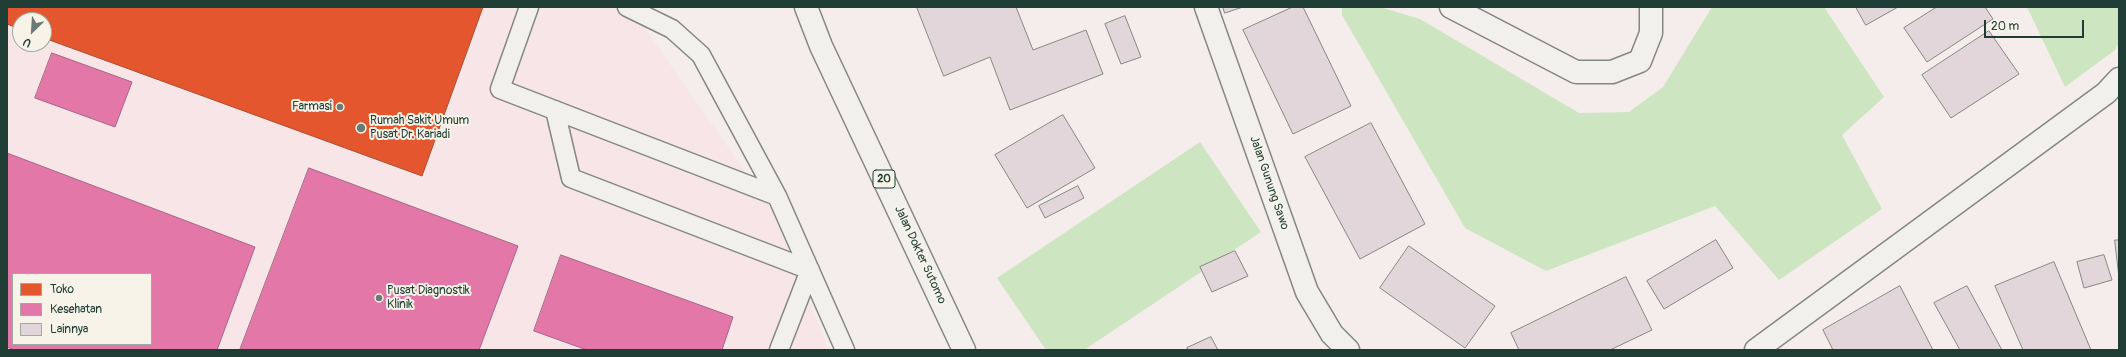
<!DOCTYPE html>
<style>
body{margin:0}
#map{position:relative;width:2126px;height:357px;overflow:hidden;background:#f4edeb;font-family:Pangolin,sans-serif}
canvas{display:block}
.frame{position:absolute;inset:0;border:8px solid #1f3d34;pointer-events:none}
.legend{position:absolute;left:12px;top:273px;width:140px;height:72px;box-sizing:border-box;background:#f7f3e8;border:1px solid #a1aaa0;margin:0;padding:5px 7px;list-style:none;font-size:12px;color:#1f3d34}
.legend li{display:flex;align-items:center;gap:8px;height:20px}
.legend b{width:20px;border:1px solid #a1aaa0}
.north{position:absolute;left:12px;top:12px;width:40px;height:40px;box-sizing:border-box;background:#f7f3e8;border:1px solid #a1aaa0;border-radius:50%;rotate:205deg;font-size:11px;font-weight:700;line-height:16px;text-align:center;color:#1f3d34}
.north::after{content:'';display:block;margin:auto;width:14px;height:18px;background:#6a7b74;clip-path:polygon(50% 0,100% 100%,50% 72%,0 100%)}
.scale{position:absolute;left:1984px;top:20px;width:100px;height:18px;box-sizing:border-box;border:2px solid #1f3d34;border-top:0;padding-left:5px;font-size:12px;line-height:14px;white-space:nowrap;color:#1f3d34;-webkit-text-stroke:3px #f7f3e8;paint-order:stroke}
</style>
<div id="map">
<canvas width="2126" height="357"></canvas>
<div class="frame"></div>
<ul class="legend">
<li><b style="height:11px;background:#e4572e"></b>Toko</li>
<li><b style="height:11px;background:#e377a8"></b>Kesehatan</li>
<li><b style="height:11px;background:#e2d6da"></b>Lainnya</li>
</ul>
<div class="north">U</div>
<div class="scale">20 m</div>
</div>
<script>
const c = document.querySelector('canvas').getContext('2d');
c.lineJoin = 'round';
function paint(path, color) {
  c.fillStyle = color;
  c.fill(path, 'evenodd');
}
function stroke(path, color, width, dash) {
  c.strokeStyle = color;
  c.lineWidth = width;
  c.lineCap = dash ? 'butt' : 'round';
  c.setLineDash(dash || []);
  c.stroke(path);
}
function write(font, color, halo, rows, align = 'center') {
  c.font = font + ' Pangolin,sans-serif';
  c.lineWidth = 4;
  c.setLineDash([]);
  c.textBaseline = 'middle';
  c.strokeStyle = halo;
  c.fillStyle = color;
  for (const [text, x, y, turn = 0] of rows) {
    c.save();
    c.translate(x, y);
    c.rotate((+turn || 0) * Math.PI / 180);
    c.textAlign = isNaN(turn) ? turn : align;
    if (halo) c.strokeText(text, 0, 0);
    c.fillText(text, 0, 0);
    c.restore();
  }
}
const built = new Path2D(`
 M7 7H630L773 212 829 350H7ZM20 20H44V44H20ZM13 274H151V344H13Z`);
const green = new Path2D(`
 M1342 7H1380L1420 19 1579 113 1629 112 1663 87 1712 7H1824L1884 97 1842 135 1882 209 1779 280 1715 206 1546 271 1465 228 1342 15Z
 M2027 7H2119V42L2115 50 2065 87Z
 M1200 142 1261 232 1084 350H1046L997 278Z`);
const shops = new Path2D(`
 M7 7H483L422 176 44 38V20H20V29L7 24Z`);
const health = new Path2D(`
 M52 53 132 82 115 127 35 98Z
 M7 153 255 247 217 350H15L7 347ZM13 274H151V344H13Z
 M309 168 518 246 479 350H240Z
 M561 255 733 317 722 350H587L534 331Z`);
const building = new Path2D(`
 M917 7H1016L1033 50 1086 30 1103 74 1010 110 990 57 944 76Z
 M1223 7H1243L1225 13Z
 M1293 7H1303L1351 106 1293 134 1243 30Z
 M1856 7H1898L1866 25Z
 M1937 7H1985L1993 19 1927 62 1904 28Z
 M1125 16 1141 57 1121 64 1105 24Z
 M1989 31 2019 74 1951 118 1922 75Z
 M1063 115 1095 168 1027 208 995 155Z
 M1371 123 1425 224 1360 259 1305 157Z
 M1078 186 1084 198 1045 218 1039 206Z
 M1716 240 1733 268 1664 309 1647 281Z
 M2115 240H2119V277Z
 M1409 246 1495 306 1465 348 1380 288Z
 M1235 251 1248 276 1212 292 1200 267Z
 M2104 255 2112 280 2084 288 2077 262Z
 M2054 262 2091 350H2023L1995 286Z
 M1626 277 1652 330 1610 350H1519L1511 333Z
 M1900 286 1933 350H1833L1823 330Z
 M1967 286 2002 350H1960L1934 303Z
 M1211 337 1218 350H1188L1187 348Z`);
const service = new Path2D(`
 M529 7 500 89 777 196
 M627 7 672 29 701 55 777 196 845 350
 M555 110 571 178 810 270 779 350`);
const minor = new Path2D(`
 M1206 7 1307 292 1332 334 1348 350
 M1451 7 1576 72H1612L1640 61 1651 33V7
 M1756 350 2106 93 2119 79`);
const trunk = new Path2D(`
 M806 7 821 46 964 350`);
const markers = [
 [340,107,4,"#6a7b74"],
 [361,128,5,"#6a7b74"],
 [379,298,4,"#6a7b74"]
];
const shields = [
 [884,179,22]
];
const shieldNames = [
 ["20",884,179]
];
const poiNames = [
 ["Farmasi",332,107,"right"],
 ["Rumah Sakit Umum",370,121],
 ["Pusat Dr. Kariadi",370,135],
 ["Pusat Diagnostik",387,291],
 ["Klinik",387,305]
];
const streetNames = [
 ["Jalan Gunung Sawo",1269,183,71],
 ["Jalan Dokter Sutomo",920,255,65]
];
paint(built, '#f7e5e8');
paint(green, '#cee5c1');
paint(shops, '#e4572e');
stroke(shops, '#a94f30', 1);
paint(health, '#e377a8');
stroke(health, '#a86685', 1);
paint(building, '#e2d6da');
stroke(building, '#848784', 1);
stroke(service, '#848784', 21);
stroke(minor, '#848784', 25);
stroke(trunk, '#848784', 25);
stroke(service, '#f2f0ed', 18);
stroke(minor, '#f2f0ed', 22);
stroke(trunk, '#f2f0ed', 22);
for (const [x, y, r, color] of markers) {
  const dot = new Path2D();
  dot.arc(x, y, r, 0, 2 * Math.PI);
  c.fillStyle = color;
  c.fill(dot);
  stroke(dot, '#f7f3e8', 1.5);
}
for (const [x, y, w] of shields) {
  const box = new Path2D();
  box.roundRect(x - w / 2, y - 9, w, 18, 3);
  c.fillStyle = '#f7f3e8';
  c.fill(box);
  stroke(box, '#1f3d34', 1);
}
write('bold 11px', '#1f3d34', null, shieldNames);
write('12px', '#1f3d34', '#f7f3e8', poiNames, 'left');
write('12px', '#1f3d34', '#f7f3e8', streetNames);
</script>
